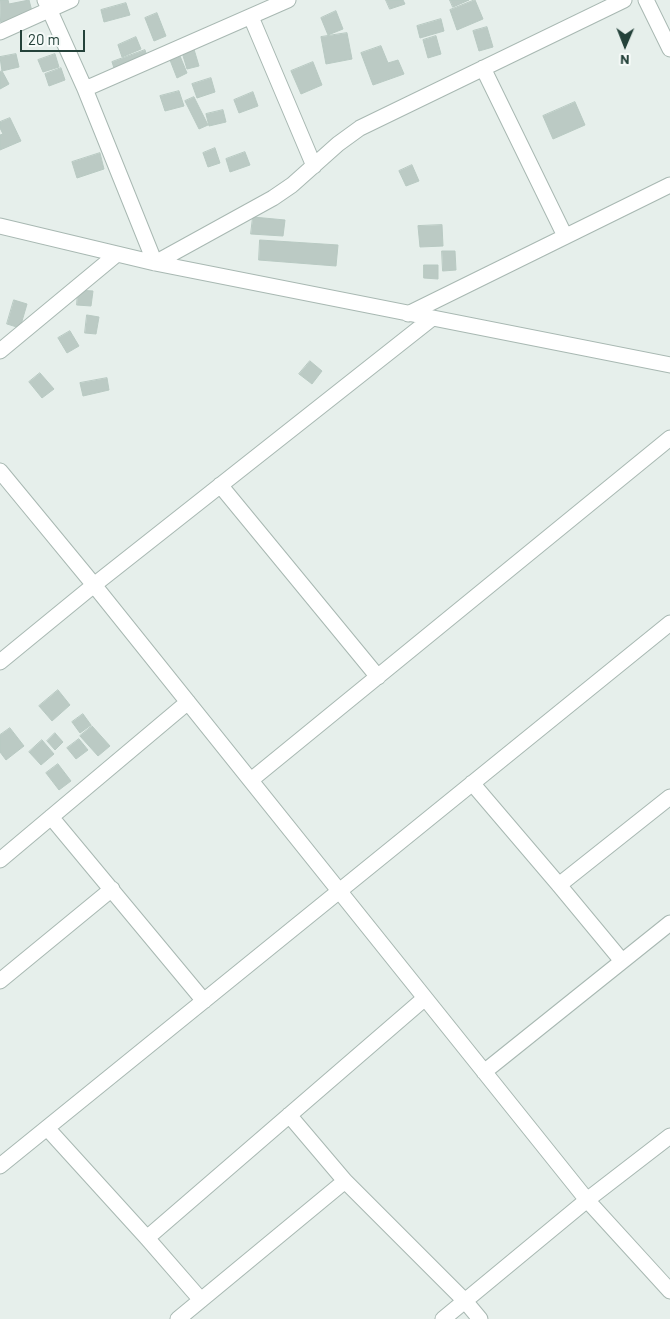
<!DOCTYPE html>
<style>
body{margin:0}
#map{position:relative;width:670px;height:1319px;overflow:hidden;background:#e6efeb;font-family:Barlow,sans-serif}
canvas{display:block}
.north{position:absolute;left:600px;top:20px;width:50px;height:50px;-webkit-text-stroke:4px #f7fbf9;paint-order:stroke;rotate:181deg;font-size:14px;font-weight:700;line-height:20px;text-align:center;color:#24423a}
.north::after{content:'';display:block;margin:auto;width:18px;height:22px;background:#24423a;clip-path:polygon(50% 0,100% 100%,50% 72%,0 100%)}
.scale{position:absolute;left:20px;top:30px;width:65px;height:22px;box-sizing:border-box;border:2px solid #24423a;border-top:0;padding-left:6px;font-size:15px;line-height:18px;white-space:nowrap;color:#24423a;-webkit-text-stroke:4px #f7fbf9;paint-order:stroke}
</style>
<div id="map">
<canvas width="670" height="1319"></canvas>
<div class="north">N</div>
<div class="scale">20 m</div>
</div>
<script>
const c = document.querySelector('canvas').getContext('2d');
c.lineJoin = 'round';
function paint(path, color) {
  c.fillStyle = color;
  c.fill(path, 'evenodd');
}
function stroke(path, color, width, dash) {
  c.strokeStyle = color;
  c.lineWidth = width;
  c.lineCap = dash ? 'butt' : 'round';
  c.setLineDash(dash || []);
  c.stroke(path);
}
const building = new Path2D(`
 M0 0H8L9 4 29 0 33 15 1 22Z
 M386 0H403L405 4 390 9Z
 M450 0H469L453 7Z
 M475 0 483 19 457 30 450 10Z
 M126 3 130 15 104 22 101 10Z
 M336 11 343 29 328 35 321 18Z
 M157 13 166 36 154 41 145 18Z
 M441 19 444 31 420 38 417 26Z
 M487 27 493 47 479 51 473 31Z
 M347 33 352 59 326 64 321 37Z
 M436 36 441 54 428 58 423 40Z
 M136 37 141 49 122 57 118 45Z
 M193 46 199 66 187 69 181 49Z
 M381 46 388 63 398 60 404 74 373 85 361 53Z
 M145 50 150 66 117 77 112 62Z
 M16 54 19 67 2 71 0 57Z
 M55 54 59 67 43 72 38 60Z
 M180 56 187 73 177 78 170 60Z
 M313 62 322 85 301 94 291 71Z
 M61 68 65 80 49 86 45 74Z
 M2 71 9 84 0 89V72Z
 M211 78 215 92 197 98 192 84Z
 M179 91 184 106 165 111 160 96Z
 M253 92 258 106 239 113 234 100Z
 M194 97 208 125 199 129 185 101Z
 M575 102 585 125 553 139 543 116Z
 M223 110 226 122 209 126 206 114Z
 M10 118 21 141 0 150V135L3 134 0 128V122Z
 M215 148 220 163 208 167 203 153Z
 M245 152 250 165 230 172 226 159Z
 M100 153 104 169 77 178 72 162Z
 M412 165 419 181 406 186 399 171Z
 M253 217 285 220 283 236 251 234Z
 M442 225 443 246 420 247 418 226Z
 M260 240 338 245 336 266 259 260Z
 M442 251H455L456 270 443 271Z
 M424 265H438V279L424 278Z
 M78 290 93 291 91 306 77 305Z
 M14 300 27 304 20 328 7 324Z
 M87 315 99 317 96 334 85 333Z
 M70 331 79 346 67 353 58 338Z
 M310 361 322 371 312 384 299 374Z
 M40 373 54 389 42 398 29 382Z
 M107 378 109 390 83 396 80 383Z
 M58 690 70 705 52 721 39 706Z
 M83 714 91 725 80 733 72 722Z
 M92 726 110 746 98 756 80 736Z
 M10 728 24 746 6 760 0 752V735Z
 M55 733 63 742 55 750 47 741Z
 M79 739 88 750 76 759 67 748Z
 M42 740 54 754 41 765 29 752Z
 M58 764 71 781 59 790 46 773Z`);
const minor = new Path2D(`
 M45 0 85 89 155 263 273 198 292 185 338 144 360 128 624 0
 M646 0 670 49
 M251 17 314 166
 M0 32 71 0
 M483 68 565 236
 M85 89 288 0
 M0 226 155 263 670 365
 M408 314 670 185
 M0 351 117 254
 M0 471 94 585 587 1200 670 1291
 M220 485 378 677
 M0 662 94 585 431 319
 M251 780 670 438
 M472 783 559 885 622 961
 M51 817 204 1001
 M0 860 188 702
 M559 885 670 797
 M0 981 112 889
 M484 1072 670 923
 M289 1115 345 1181 465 1301 480 1319
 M47 1128 147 1238 201 1300
 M0 1166 670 623
 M147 1238 425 998
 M178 1319 345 1181
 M443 1319 587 1200 670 1136`);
paint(building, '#bbcac4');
stroke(building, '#b8c9c2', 1);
stroke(minor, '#a8b8b2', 17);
stroke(minor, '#fff', 15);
</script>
